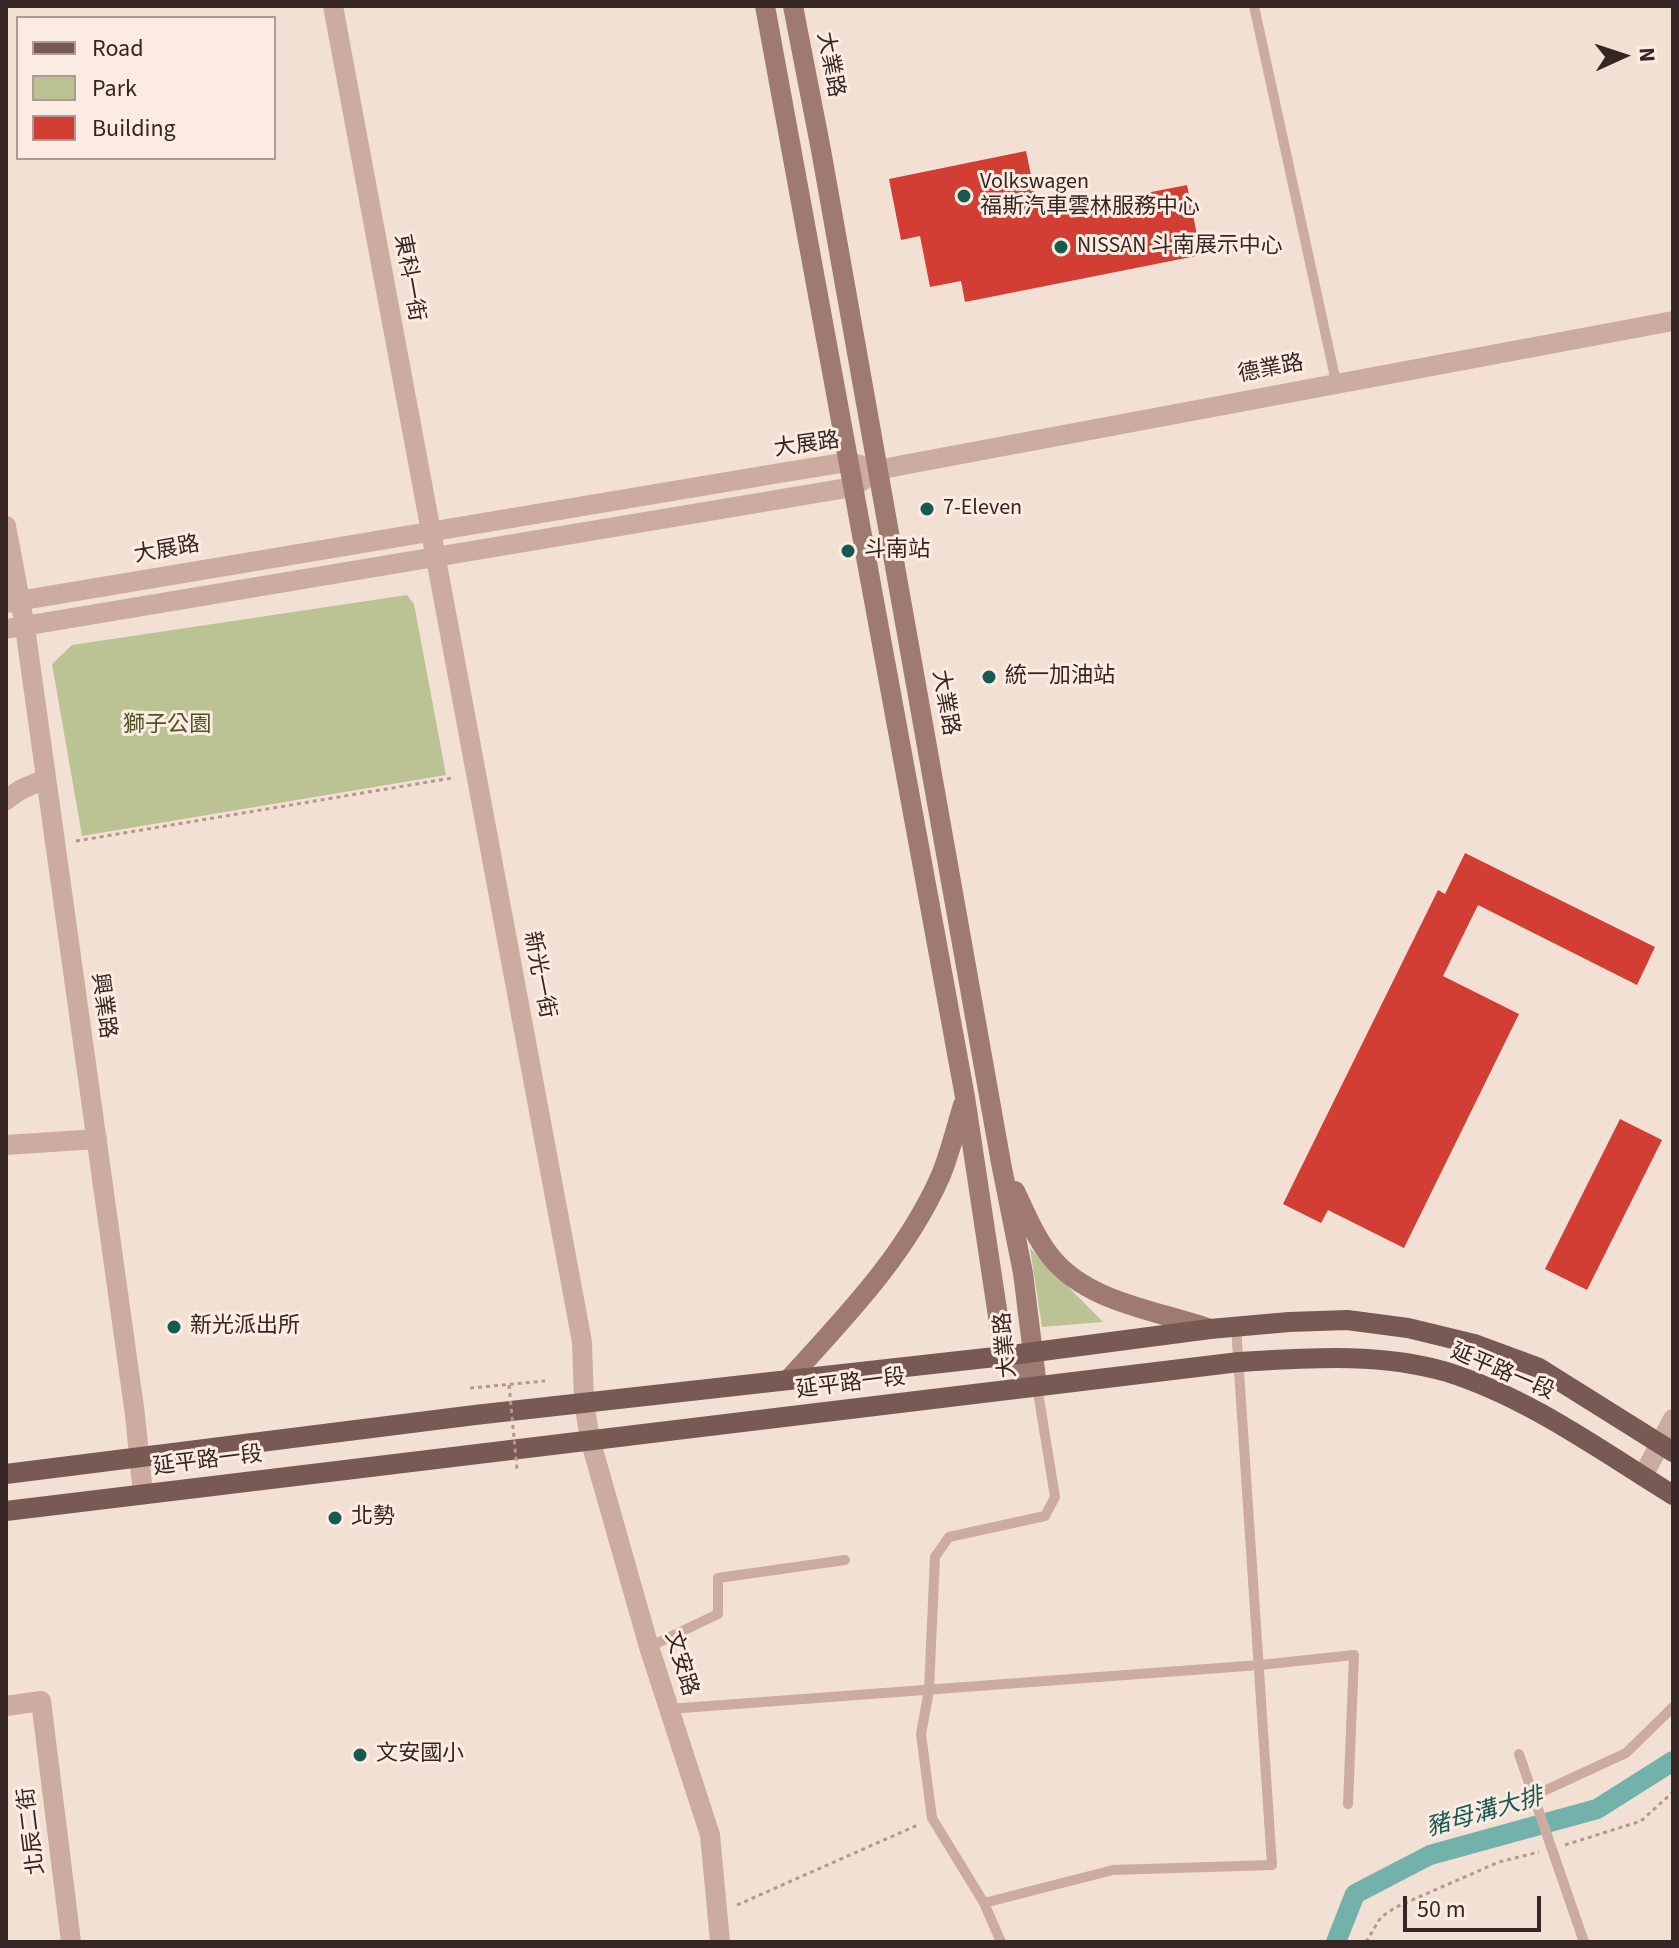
<!DOCTYPE html>
<meta charset="utf-8">
<style>
body{margin:0}
#map{position:relative;width:1679px;height:1948px;overflow:hidden;background:#f3e0d5;font-family:"Source Sans 3",sans-serif}
canvas{display:block}
.frame{position:absolute;inset:0;border:8px solid #352624;pointer-events:none}
.legend{position:absolute;left:16px;top:16px;width:260px;height:144px;box-sizing:border-box;background:#fbebe1;border:2px solid #ac9c95;margin:0;padding:10px 14px;list-style:none;font-size:24px;color:#352624}
.legend li{display:flex;align-items:center;gap:16px;height:40px}
.legend b{width:40px;border:2px solid #ac9c95}
.north{position:absolute;left:1583px;top:16px;width:80px;height:80px;-webkit-text-stroke:6px #fbebe1;paint-order:stroke;rotate:87deg;font-size:22px;font-weight:700;line-height:32px;text-align:center;color:#352624}
.north::after{content:'';display:block;margin:auto;width:28px;height:36px;background:#352624;clip-path:polygon(50% 0,100% 100%,50% 72%,0 100%)}
.scale{position:absolute;left:1403px;top:1896px;width:138px;height:36px;box-sizing:border-box;border:4px solid #352624;border-top:0;padding-left:10px;font-size:24px;line-height:28px;white-space:nowrap;color:#352624;-webkit-text-stroke:6px #fbebe1;paint-order:stroke}
</style>
<div id="map">
<canvas width="1679" height="1948"></canvas>
<div class="frame"></div>
<ul class="legend">
<li><b style="height:10px;background:#795953"></b>Road</li>
<li><b style="height:22px;background:#bbc394"></b>Park</li>
<li><b style="height:22px;background:#d23e34"></b>Building</li>
</ul>
<div class="north">N</div>
<div class="scale">50 m</div>
</div>
<script>
const c = document.querySelector('canvas').getContext('2d');
c.lineJoin = 'round';
function paint(path, color) {
  c.fillStyle = color;
  c.fill(path, 'evenodd');
}
function stroke(path, color, width, dash) {
  c.strokeStyle = color;
  c.lineWidth = width;
  c.lineCap = dash ? 'butt' : 'round';
  c.setLineDash(dash || []);
  c.stroke(path);
}
function write(font, color, halo, rows, align = 'center') {
  c.font = font + ' "Source Sans 3","Noto Sans TC",sans-serif';
  c.lineWidth = 6;
  c.setLineDash([]);
  c.textBaseline = 'middle';
  c.strokeStyle = halo;
  c.fillStyle = color;
  for (const [text, x, y, turn = 0] of rows) {
    c.save();
    c.translate(x, y);
    c.rotate((+turn || 0) * Math.PI / 180);
    c.textAlign = isNaN(turn) ? turn : align;
    if (halo) c.strokeText(text, 0, 0);
    c.fillText(text, 0, 0);
    c.restore();
  }
}
const green = new Path2D(`
 M407 595 414 604 446 775 82 836 52 664 72 645Z
 M1030 1248 1103 1322 1042 1327Z`);
const canal = new Path2D(`
 M1336 1942 1355 1894 1430 1855 1597 1809 1673 1761`);
const building = new Path2D(`
 M1026 151 1039 214 1187 185 1201 255 965 302 961 281 930 287 920 236 901 240 889 179Z
 M1465 853 1655 947 1637 985 1478 905 1443 976 1519 1014 1404 1248 1328 1210 1321 1223 1283 1204 1438 890 1445 894Z
 M1620 1119 1662 1140 1587 1290 1545 1269Z`);
const path = new Path2D(`
 M76 841 452 778
 M470 1388 545 1381
 M1565 1845 1641 1821 1673 1792
 M737 1905 920 1824
 M1366 1942 1381 1917 1396 1907 1499 1862 1539 1852`);
const service = new Path2D(`
 M1254 6 1336 382
 M649 1647 718 1614V1578L845 1560
 M669 1709 1260 1665 1354 1655 1348 1804
 M1519 1754 1584 1942
 M1533 1796 1626 1753 1673 1707
 M984 1903 1113 1870 1272 1865 1236 1326
 M1001 1942 984 1903 932 1818 921 1734 929 1690 935 1557 949 1537 1045 1516 1055 1497 1037 1386`);
const minor = new Path2D(`
 M333 6 582 1342 584 1402
 M6 526 25 627 135 1415 143 1494
 M6 603 792 471 848 462 863 466
 M6 629 853 487 878 470 903 465 1673 321
 M6 800 20 790 45 779
 M6 1145 97 1139
 M1643 1476 1673 1419
 M6 1706 41 1701 71 1942`);
const tertiary = new Path2D(`
 M584 1402 590 1439 649 1647 710 1835 720 1942`);
const secondary = new Path2D(`
 M765 6 965 1097 1004 1356 1037 1386
 M793 6 821 150 1001 1163 1023 1273 1037 1386
 M1015 1191C1026 1214 1035 1237 1051 1257 1088 1303 1157 1310 1210 1329
 M788 1380C846 1316 906 1255 941 1175 950 1153 956 1128 963 1105`);
const primary = new Path2D(`
 M6 1474 475 1415 1004 1356 1210 1329 1289 1322 1347 1320 1408 1328 1474 1344 1539 1368 1673 1452
 M6 1511 1239 1362C1307 1358 1380 1352 1447 1372 1529 1398 1600 1450 1673 1495`);
const pathBridge = new Path2D(`
 M509 1385 517 1469`);
const markers = [
 [964,196,8,"#165a52"],
 [1061,247,8,"#165a52"],
 [927,509,8,"#165a52"],
 [848,551,8,"#165a52"],
 [989,677,8,"#165a52"],
 [174,1327,8,"#165a52"],
 [335,1518,8,"#165a52"],
 [360,1755,8,"#165a52"]
];
const streetNames = [
 ["大業路",829,65,79],
 ["東科一街",408,278,80],
 ["德業路",1271,370,-11],
 ["大展路",807,446,-8],
 ["大展路",167,551,-10],
 ["大業路",944,703,80],
 ["新光一街",538,975,79],
 ["興業路",102,1006,82],
 ["大業路",1007,1345,-95],
 ["延平路一段",1502,1373,23],
 ["延平路一段",851,1385,-7],
 ["延平路一段",208,1462,-7],
 ["文安路",680,1664,73],
 ["北辰二街",33,1831,-97]
];
const poiNames = [
 ["Volkswagen",980,183],
 ["福斯汽車雲林服務中心",980,208],
 ["NISSAN 斗南展示中心",1077,247],
 ["7-Eleven",943,509],
 ["斗南站",864,551],
 ["統一加油站",1005,677],
 ["新光派出所",190,1327],
 ["北勢",351,1518],
 ["文安國小",376,1755]
];
const parkNames = [
 ["獅子公園",167,726]
];
const waterNames = [
 ["豬母溝大排",1485,1814,-16]
];
paint(green, '#bbc394');
stroke(canal, '#72b2aa', 20);
paint(building, '#d23e34');
stroke(path, '#b7968b', 3, [4, 4]);
stroke(service, '#ccaca0', 10);
stroke(minor, '#ccaca0', 20);
stroke(tertiary, '#ccaca0', 20);
stroke(secondary, '#9f7a72', 20);
stroke(primary, '#795953', 20);
stroke(pathBridge, '#b7968b', 3, [4, 4]);
for (const [x, y, r, color] of markers) {
  const dot = new Path2D();
  dot.arc(x, y, r, 0, 2 * Math.PI);
  c.fillStyle = color;
  c.fill(dot);
  stroke(dot, '#fbebe1', 3);
}
write('22px', '#352624', '#fbebe1', streetNames);
write('22px', '#352624', '#fbebe1', poiNames, 'left');
write('22px', '#4c5526', '#fbebe1', parkNames);
write('italic 24px', '#165a52', '#fbebe1', waterNames);
</script>
